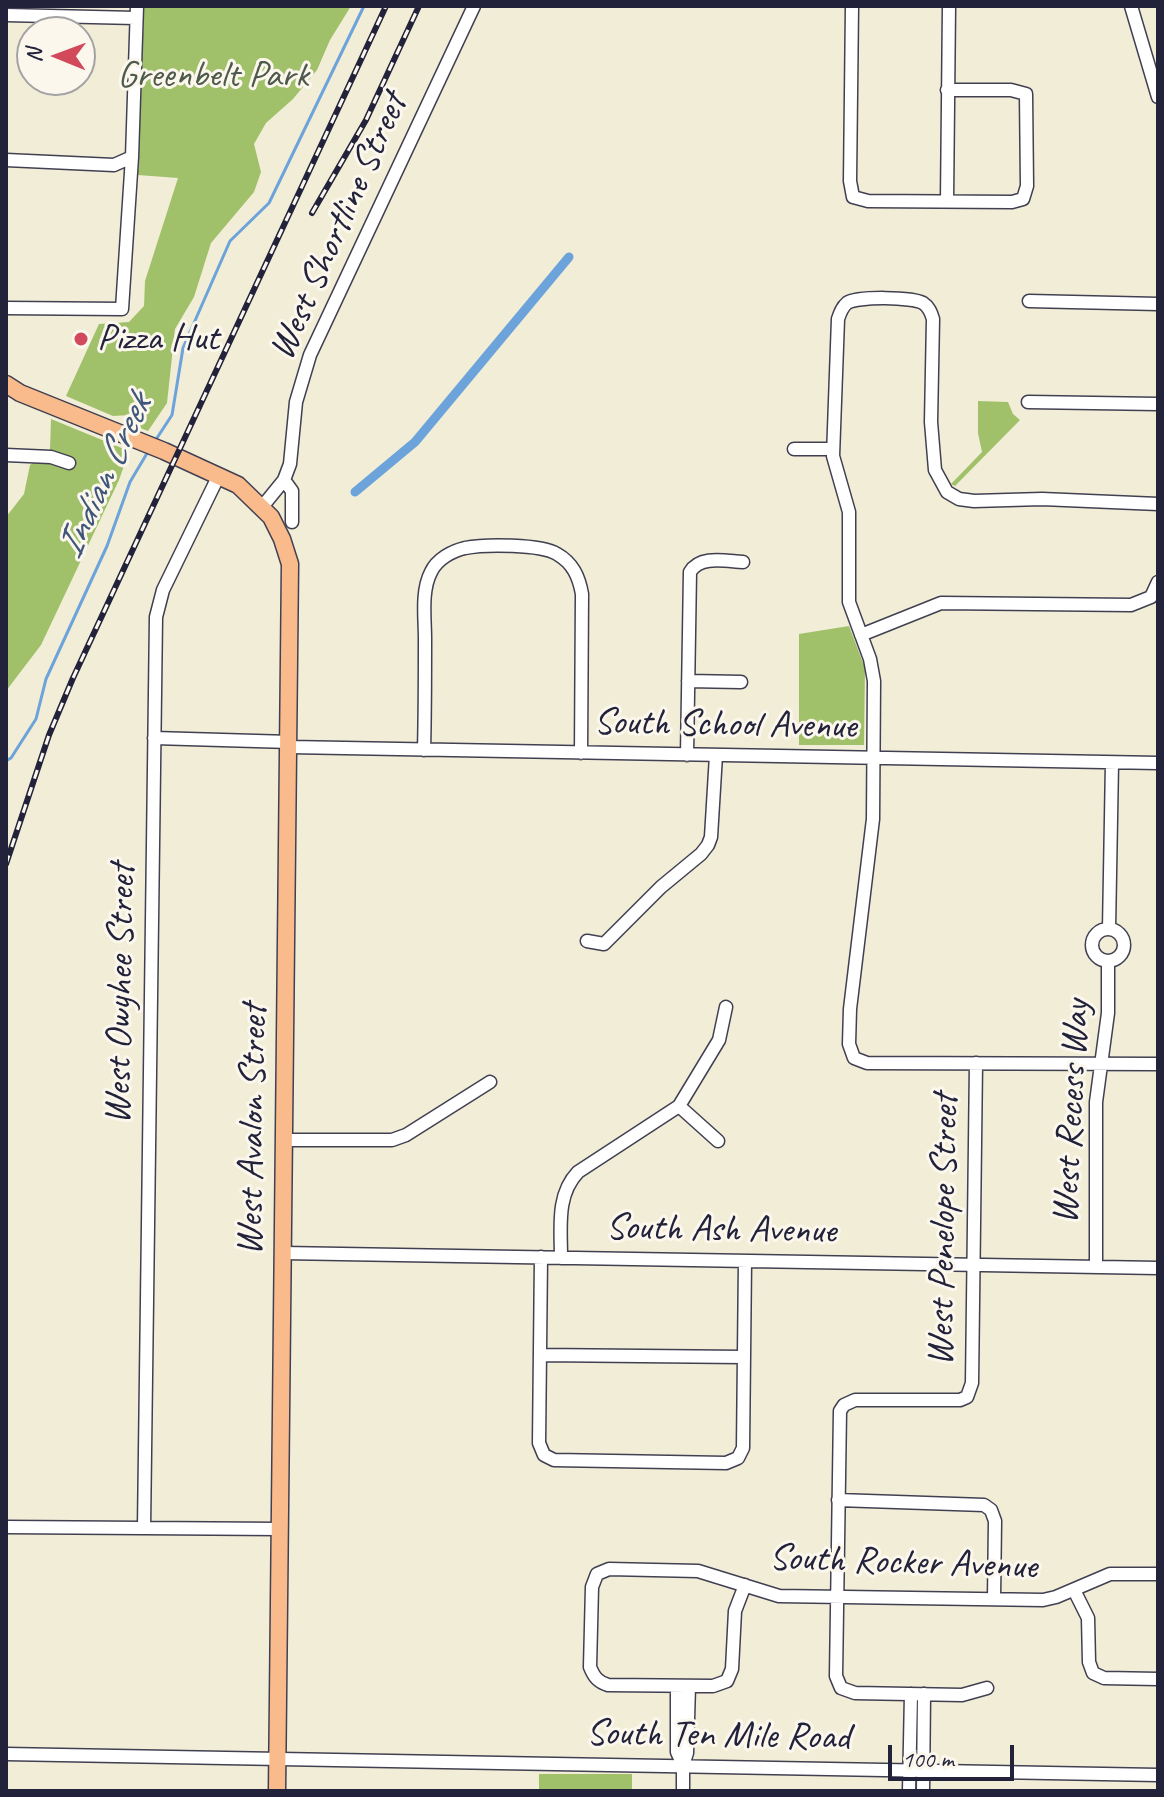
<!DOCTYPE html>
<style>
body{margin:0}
#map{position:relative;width:1164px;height:1797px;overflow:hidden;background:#f2edd7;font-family:Caveat,sans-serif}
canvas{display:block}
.frame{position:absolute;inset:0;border:8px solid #22223b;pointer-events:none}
.north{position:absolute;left:16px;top:16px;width:80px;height:80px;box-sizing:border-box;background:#fbf7ec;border:2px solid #a4a2a5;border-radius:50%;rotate:271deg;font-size:22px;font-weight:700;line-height:32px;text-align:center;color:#22223b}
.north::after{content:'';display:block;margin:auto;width:28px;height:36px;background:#d1495b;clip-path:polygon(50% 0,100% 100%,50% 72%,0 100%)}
.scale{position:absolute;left:888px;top:1745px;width:126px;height:36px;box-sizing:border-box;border:4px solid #22223b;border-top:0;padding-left:10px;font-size:24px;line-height:28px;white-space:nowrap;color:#22223b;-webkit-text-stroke:6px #fbf7ec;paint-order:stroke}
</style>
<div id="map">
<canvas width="1164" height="1797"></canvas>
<div class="frame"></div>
<div class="north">N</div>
<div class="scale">100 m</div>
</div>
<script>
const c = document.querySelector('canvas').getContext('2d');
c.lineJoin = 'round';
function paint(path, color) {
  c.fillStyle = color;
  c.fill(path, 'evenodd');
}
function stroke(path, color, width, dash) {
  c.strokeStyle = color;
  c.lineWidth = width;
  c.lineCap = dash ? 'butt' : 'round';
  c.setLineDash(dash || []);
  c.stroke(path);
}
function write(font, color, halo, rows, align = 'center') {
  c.font = font + ' Caveat,sans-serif';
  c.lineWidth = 6;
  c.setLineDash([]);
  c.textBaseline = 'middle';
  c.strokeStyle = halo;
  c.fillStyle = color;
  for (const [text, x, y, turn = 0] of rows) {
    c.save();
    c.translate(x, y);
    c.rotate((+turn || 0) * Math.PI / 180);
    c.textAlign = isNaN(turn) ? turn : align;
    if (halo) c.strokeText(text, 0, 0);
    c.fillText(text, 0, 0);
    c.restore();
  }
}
const green = new Path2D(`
 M144 6H351L330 40 317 70 293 99 266 123 254 144 261 172 254 192 211 243 194 297 175 329 167 403 148 431 135 426 131 415 113 416 66 396 99 324 129 322 144 306 145 281 178 178 138 175Z
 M978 401 1008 402 1013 414 1020 420 955 486 951 484 982 452 978 433Z
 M51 419 129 451 119 480 41 645 6 691V517L24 494 30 465 50 450Z
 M849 626 865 668 864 745H799V634Z
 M539 1774H632V1791H539Z`);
const stream = new Path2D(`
 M155 441 172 415 183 348 230 241 269 203 364 6
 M6 761 11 758 36 719 46 679 107 546 130 482 149 450`);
const canal = new Path2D(`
 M355 492 415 442 569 257`);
const minor = new Path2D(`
 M852 6 850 181 853 197 868 201 1012 202 1023 199 1027 186 1026 94 1011 90H947
 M1131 6 1158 97
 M6 15 136 18
 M6 160 114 165 132 157
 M947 201 949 6
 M1029 301 1158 304
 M6 308 122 309 132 157 137 6
 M1028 402 1158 404
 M794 449H833
 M6 455 51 457 69 463
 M284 480 292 491V522
 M1158 504 1042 499 974 501 959 499 947 492 935 470 931 422 933 319C931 312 929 307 923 303 913 297 857 296 847 303 842 307 840 313 838 319L833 456 849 512V602L870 659 874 681 873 819 850 1009 849 1044 854 1058 867 1063 1158 1064
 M262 507 284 480 290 464 296 402 310 355 474 6
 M861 635 941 603 1131 605 1151 597 1158 582
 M688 681 741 682
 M154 738 290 742
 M290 747 1158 763
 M424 750C425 713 425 676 425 639 425 618 421 591 431 572 437 559 452 551 465 548 485 544 541 544 557 554 573 563 579 577 582 594L581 753
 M687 755 690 572C700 555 725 561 743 562
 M1109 929 1112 763
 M1092 945a16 16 0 1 1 32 0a16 16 0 1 1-32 0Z
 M587 941 604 944 661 887 701 854 708 845 711 837 716 755
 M976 1063 972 1383 967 1397 960 1400H855L844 1405 840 1411 836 1676 841 1688 855 1693 962 1695 987 1688
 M679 1106 718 1141
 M285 1140H392L406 1135 490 1082
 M283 1253 1158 1268
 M541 1257 539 1443 544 1455 554 1460 726 1463 738 1458 743 1448 745 1261
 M561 1258C561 1227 556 1195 578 1172L679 1106 719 1040 726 1007
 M1096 1267V1102L1108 1013V961
 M540 1355 744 1357
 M838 1500 984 1505 991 1510 995 1521 994 1599
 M6 1527 280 1529
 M144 1528 156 617 163 590 219 475
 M745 1585 735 1611 732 1669 727 1681 713 1686 608 1685C598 1682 594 1677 590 1667L592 1587 597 1574 609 1569 698 1571 779 1596 1043 1600 1056 1597 1110 1574H1158
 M1074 1590 1088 1618 1089 1662 1093 1673 1104 1678 1158 1679
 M677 1686V1752L683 1765 687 1753 689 1686
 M6 1754 1158 1775
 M683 1791V1765
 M909 1791 911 1694
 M923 1791 924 1694`);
const major = new Path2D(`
 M6 384 20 393 164 451 238 485 271 517 282 539 290 564 277 1791`);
const rail = new Path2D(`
 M312 213 366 120 419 6
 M6 864 49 735 73 678 386 6`);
const markers = [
 [81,339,8,"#d1495b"]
];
const parkNames = [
 ["Greenbelt Park",213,76]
];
const streetNames = [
 ["West Shortline Street",339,227,-66],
 ["South School Avenue",725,725,1],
 ["West Owyhee Street",121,994,-89],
 ["West Recess Way",1072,1112,-87],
 ["West Avalon Street",253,1130,-89],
 ["South Ash Avenue",721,1230,1],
 ["West Penelope Street",944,1230,-89],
 ["South Rocker Avenue",903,1563,2],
 ["South Ten Mile Road",718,1736,1]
];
const poiNames = [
 ["Pizza Hut",97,339]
];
const waterNames = [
 ["Indian Creek",105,477,-65]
];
paint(green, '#a0c16a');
stroke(stream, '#6ca3da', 3);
stroke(canal, '#6ca3da', 9);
stroke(minor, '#414052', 15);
stroke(major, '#414052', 19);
stroke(minor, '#fff', 12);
stroke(major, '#fabb8c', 16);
stroke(rail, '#22223b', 6);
stroke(rail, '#fbf7ec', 3, [9]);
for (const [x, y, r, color] of markers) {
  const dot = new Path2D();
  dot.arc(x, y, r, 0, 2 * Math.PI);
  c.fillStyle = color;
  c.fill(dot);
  stroke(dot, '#fbf7ec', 3);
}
write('38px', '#4e5a4b', '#fbf7ec', parkNames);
write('38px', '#22223b', '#fbf7ec', streetNames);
write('38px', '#22223b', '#fbf7ec', poiNames, 'left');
write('italic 40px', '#40567b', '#fbf7ec', waterNames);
</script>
